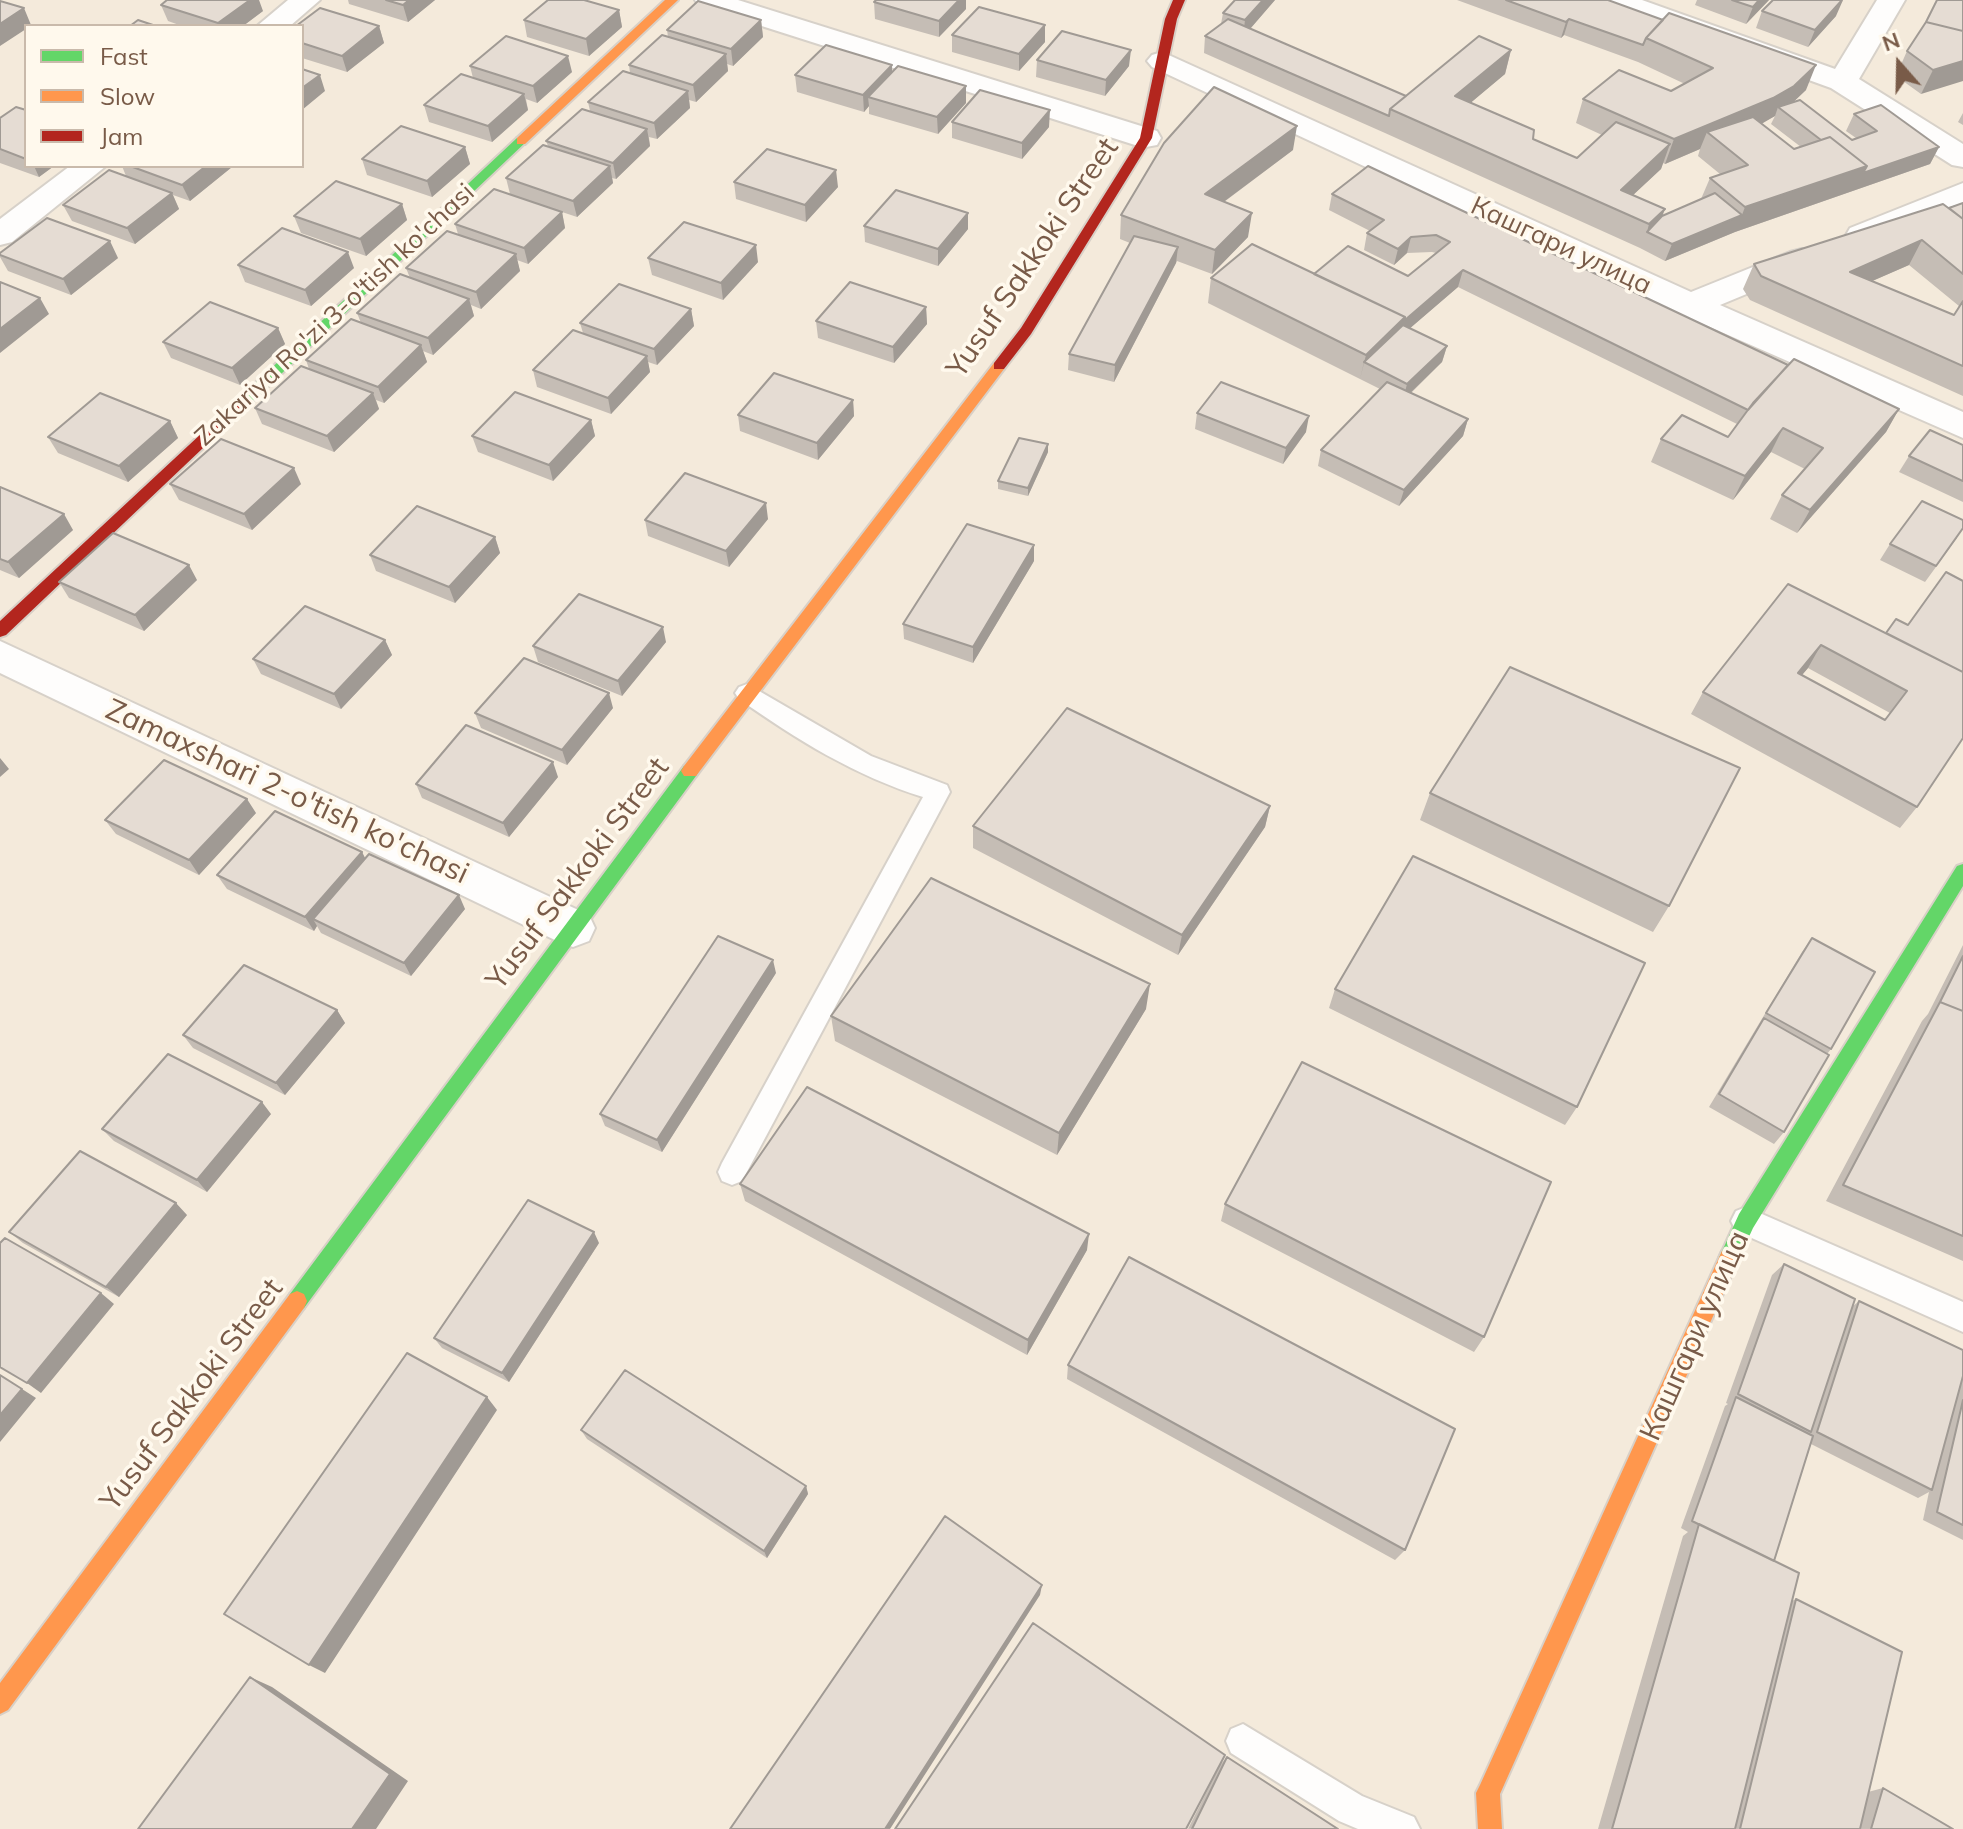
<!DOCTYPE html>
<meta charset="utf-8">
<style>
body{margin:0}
#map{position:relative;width:1963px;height:1829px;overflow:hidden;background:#f8f4ec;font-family:Mulish,sans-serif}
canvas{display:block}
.legend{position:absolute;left:24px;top:24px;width:280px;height:144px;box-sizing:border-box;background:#fff9ed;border:2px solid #c9baab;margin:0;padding:10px 14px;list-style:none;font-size:24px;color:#795b48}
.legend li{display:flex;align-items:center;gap:16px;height:40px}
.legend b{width:40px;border:2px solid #c9baab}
.north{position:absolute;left:1859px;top:24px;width:80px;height:80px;-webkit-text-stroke:6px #fff9ed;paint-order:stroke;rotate:340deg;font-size:22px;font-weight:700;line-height:32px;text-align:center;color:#795b48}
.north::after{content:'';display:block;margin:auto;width:28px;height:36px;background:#795b48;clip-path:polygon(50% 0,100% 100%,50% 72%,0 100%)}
</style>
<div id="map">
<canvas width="1963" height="1829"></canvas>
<ul class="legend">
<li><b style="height:10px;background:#63d668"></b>Fast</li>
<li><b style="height:10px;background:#ff974d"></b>Slow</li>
<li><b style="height:10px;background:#b3261e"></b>Jam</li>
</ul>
<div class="north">N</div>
</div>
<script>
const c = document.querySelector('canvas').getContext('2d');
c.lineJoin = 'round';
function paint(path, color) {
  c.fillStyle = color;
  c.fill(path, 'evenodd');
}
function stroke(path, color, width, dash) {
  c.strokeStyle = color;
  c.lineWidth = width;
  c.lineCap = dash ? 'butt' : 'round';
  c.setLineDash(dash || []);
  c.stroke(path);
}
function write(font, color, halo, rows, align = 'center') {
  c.font = font + ' Mulish,sans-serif';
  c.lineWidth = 7;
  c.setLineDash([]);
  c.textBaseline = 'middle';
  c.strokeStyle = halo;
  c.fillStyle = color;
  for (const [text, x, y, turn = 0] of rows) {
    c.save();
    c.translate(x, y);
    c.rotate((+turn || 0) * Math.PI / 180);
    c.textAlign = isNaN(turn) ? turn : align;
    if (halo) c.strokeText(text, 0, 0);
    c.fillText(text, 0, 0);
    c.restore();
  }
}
const residential = new Path2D(`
 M0 0H1963V1829H0ZM26 26H302V166H26Z`);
const lane = new Path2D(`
 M747 684 871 756 947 785 950 792 742 1181 732 1185 722 1181 718 1172 722 1163 923 797C855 776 796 739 739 699L735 693 739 687Z
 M1746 1207 1963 1302V1332L1736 1231 1731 1221 1736 1211Z
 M1243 1724 1362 1796 1414 1817 1420 1829H1358L1339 1821 1231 1753 1226 1741 1231 1729Z`);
const street = new Path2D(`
 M288 0H320L290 26H257Z
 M695 0H738L1157 131 1161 138 1157 145 1146 147 1135 145 699 6Z
 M1601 0H1642L1835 69 1877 0H1905L1859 79 1963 144V167L1952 165 1831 88 1605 6Z
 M1162 52 1691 292 1790 252 1802 249 1814 252 1818 259 1814 266 1720 305 1963 412V438L1678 313 1152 67 1147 61 1152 55Z
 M70 166H106L12 242 0 245V219Z
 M1963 183V205L1874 242 1862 245 1850 242 1846 235 1850 228Z
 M0 641 589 915 595 928 589 941 573 947 557 941 0 673Z`);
const fast = new Path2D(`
 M517 138 527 141 242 411H232V405Z
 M690 764 696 766 699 771 696 776 304 1308 297 1311 290 1308 287 1301 290 1294 684 766Z
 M1963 864V886L1753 1228 1736 1265 1729 1268 1722 1265 1719 1258 1739 1214 1957 866Z`);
const slow = new Path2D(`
 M665 0H678L525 144H517V138Z
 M999 361 1004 363V369L696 776H684L681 771 684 766 994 363Z
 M1729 1248 1736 1251 1739 1258 1500 1794 1502 1829H1478L1476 1793 1480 1785 1722 1251Z
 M297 1291 304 1294 307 1301 304 1308 8 1710 0 1714V1683L290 1294Z`);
const jam = new Path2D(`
 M1173 0H1185L1177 19 1152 138 1031 334 1004 369H994V363L1021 328 1140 138 1165 19Z
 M237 403 244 408 242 411 6 635 0 637V621L232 405Z`);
const wall = new Path2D(`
 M348 0H435L408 22 349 4Z
 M876 0H966V9L939 37 875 19 874 2Z
 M1235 0H1275L1250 29 1406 96 1511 50 1505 74 1470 103 1533 139 1577 158 1602 135 1576 123 1583 99 1671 91 1685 84 1638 62 1564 35 1561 38 1457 0H1608L1806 90 1792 103 1852 140 1856 138 1846 131 1854 114 1939 147 1930 164 1735 232 1665 261 1640 248 1385 133 1204 53 1205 36 1221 24 1223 13ZM1775 116 1771 124 1801 147 1794 149 1761 123ZM1700 149 1698 156 1720 174 1710 178 1701 199 1662 216 1633 195 1661 169 1663 163 1665 164Z
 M1697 0H1769L1746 24 1695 5Z
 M161 5 263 11 243 26H182L168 21Z
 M619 10 622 27 589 56 527 37 524 20Z
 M1762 11 1836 16 1808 47 1756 28Z
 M761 20 763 37 733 66 727 64 728 71 696 102 689 100 690 108 657 139 649 137 650 146 616 179 612 178 613 183 577 217 562 212 565 228 528 264 517 260 520 271 481 309 471 305 474 316 433 355 423 351 427 362 384 403 376 400 379 409 334 452 262 424 255 408 309 369 306 360 361 323 357 313 410 278 406 268 458 234 455 224 510 194 506 178 548 146 546 141 590 111 588 102 630 73 629 65 668 37 667 30Z
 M1926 22 1963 30 1921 94 1896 76 1907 51Z
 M1045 25V42L1019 71 952 52V35Z
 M302 26H379L384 43 347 72 302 58Z
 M1037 60 1129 66 1105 96 1036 77Z
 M892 65V72L966 103 938 134 869 114V106L864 112 797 92 795 75Z
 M470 66 572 72 537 103 526 99 528 110 492 142 429 122 424 105 473 78Z
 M26 110V166H54L39 177 0 163V118Z
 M1963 113V125L1958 122Z
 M952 122 1049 127 1022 159 952 138Z
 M465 147 470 164 432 197 367 175 362 159Z
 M1293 150 1224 202 1248 237 1212 274 1177 261 1176 263 1114 382 1068 370 1069 354 1130 243 1120 239 1121 215Z
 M122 166H231L232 167 190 201 173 195 179 209 135 244 72 221 63 205 126 176Z
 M734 182 838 187 806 222 736 199Z
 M1332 194 1788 365 1899 409 1886 432 1797 533 1770 519 1782 495 1805 469 1771 452 1733 500 1651 462 1661 439 1728 437 1737 424 1458 287 1410 328 1447 346 1442 362 1411 393 1468 419 1463 436 1399 506 1318 466 1321 450 1380 389 1208 303 1211 278 1314 274 1408 276 1436 253 1432 252 1407 253 1394 265 1364 250 1367 233 1370 231 1329 210Z
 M1963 203V396L1750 300 1743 289 1754 264ZM1909 265 1959 306 1954 315 1872 281Z
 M402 204 407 220 366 256 301 233 294 216Z
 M864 226 968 229 938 266 865 242Z
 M0 253 118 258 71 295 8 271 0 257Z
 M648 258 758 262 723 300 652 275Z
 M238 265 354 268 311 306 245 282Z
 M926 307 927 324 894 363 818 338 816 321Z
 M691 309 694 326 657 365 648 362 650 372 611 414 537 387 533 370 583 333 580 323Z
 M278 328 285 344 240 385 171 358 163 342Z
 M853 400 854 416 818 460 740 431 738 415Z
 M1197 413 1306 432 1283 464 1195 429Z
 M591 420 595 436 553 481 478 452 472 436Z
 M170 421 178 438 128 482 58 453 48 437Z
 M1048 444V452L1028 496 998 489V481Z
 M1963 445V502L1899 472 1909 456Z
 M170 484H301L252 530 179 500Z
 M0 487 73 530 19 578 0 570Z
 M768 519 729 567 648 536 645 520Z
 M495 537 500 553 455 603 376 571 370 555Z
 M1957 538 1925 582 1880 560 1890 544Z
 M1034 561 973 663 904 639 903 624Z
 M197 580 144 631 69 598 59 582Z
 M1788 584 1886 633 1908 625 1917 807 1900 828 1691 714 1703 692ZM1808 668 1890 713 1885 720 1802 675Z
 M385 640 392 655 341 709 261 674 253 659Z
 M666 642 622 696 538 662 533 646Z
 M613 708 567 765 481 728 475 713Z
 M558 777 509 837 422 798 416 784Z
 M1430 793 1669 906 1653 932 1420 820Z
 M1270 806 1265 827 1178 955 973 848V826Z
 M256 813 199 875 116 834 105 820Z
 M362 852 365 858 465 909 411 976 321 933 317 926 314 931 227 889 217 875Z
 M1812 938 1831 1049 1827 1054 1784 1132 1774 1144 1709 1107 1802 952Z
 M1963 945V1261L1826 1201 1922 1021 1928 1014Z
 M776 973 662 1152 605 1126 600 1114Z
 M1335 989 1577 1107 1565 1125 1329 1008Z
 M1146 1009 1057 1155 835 1041 831 1016Z
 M337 1010 345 1023 285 1095 193 1048 183 1035Z
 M271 1114 207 1192 114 1141 102 1129Z
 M740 1184 1087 1250 1027 1355 745 1201Z
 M1225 1204 1484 1337 1474 1352 1221 1221Z
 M187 1215 119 1297 23 1243 9 1232Z
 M599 1243 509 1382 442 1348 434 1338Z
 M1784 1264 1852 1307 1859 1301 1963 1350V1540L1923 1520 1929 1492 1918 1498 1811 1444 1774 1561 1792 1601 1796 1599 1868 1792 1883 1788 1953 1829H1598L1683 1536 1688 1532 1681 1528 1725 1406 1728 1404 1726 1403 1772 1275Z
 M1068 1365 1405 1550 1395 1560 1067 1379Z
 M581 1430 806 1486 808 1494 767 1558 587 1439Z
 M1227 1757 1338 1829H1188L1220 1765Z`);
const shadedWall = new Path2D(`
 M250 0H259L263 11 243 26H219L218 23Z
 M409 0H435L408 22 403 5Z
 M959 0H966V9L939 37V21Z
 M1263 0H1275L1243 37 1245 20Z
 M1759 0H1769L1746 24 1753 7Z
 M1843 0 1836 16 1808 47 1815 30Z
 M24 8 31 25 26 26V29L0 46V24Z
 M619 10 622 27 589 56 586 39Z
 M1569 19 1564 35 1561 38 1566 22Z
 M761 20 763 37 733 66 731 49Z
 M1045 25V42L1019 71V54Z
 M379 26 384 43 347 72 342 56Z
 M1131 50 1129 66 1105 96 1106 80Z
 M1511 50 1505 74 1449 121 1455 96Z
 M726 54 728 71 696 102 693 85Z
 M568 56 572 72 537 103 533 86Z
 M1963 61V81L1921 94 1933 70Z
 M892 65V81L868 97 869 106 864 112 863 95Z
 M1816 65 1806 90 1784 111 1778 107 1775 116 1763 123 1719 141 1707 132 1700 149 1665 164 1674 139Z
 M320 75 325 91 302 110V88Z
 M966 86V103L938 134 937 117Z
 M688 91 690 108 657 139 654 123Z
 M524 94 528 110 492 142 488 126Z
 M1050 110 1049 127 1022 159V143Z
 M1297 126 1293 150 1202 218 1205 194Z
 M647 129 650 146 616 179 613 163Z
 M1670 144 1661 169 1617 210 1621 190Z
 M465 147 470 164 432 197 427 181Z
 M1939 147 1930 164 1735 232 1665 261 1672 244 1742 215 1745 207 1867 166Z
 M34 166H54L39 177Z
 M206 166H231L232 167 190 201 182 185Z
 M610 166 613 183 577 217 573 201Z
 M836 170 838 187 806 222 805 205Z
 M172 193 179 209 135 244 127 228Z
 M402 204 407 220 366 256 360 239Z
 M1665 209 1656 233 1647 232 1649 224Z
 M562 212 565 228 528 264 524 248Z
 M968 213V229L938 266V249Z
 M1252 213 1248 237 1212 274 1215 250Z
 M1411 237 1407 253 1394 265 1398 249Z
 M1922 240 1909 265 1838 296 1850 272Z
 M110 241 118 258 71 295 63 279Z
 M756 245 758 262 723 300 721 283Z
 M1178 247 1176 263 1114 382 1115 365Z
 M348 252 354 268 311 306 305 290Z
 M516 254 520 271 481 309 476 292Z
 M1463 270 1458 287 1401 336 1364 362 1360 379 1366 355 1405 317Z
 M40 298 49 314 0 353V329Z
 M469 299 474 316 433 355 428 338Z
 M926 307 927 324 894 363 893 347Z
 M691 309 694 326 657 365 654 349Z
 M278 328 285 344 240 385 232 368Z
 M421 345 427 362 384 403 378 387Z
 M1447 346 1442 362 1403 400 1407 384Z
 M647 356 650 372 611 414 608 398Z
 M373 393 379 409 334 452 327 436Z
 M853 400 854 416 818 460 817 443Z
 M1899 409 1886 432 1797 533 1810 510Z
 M1309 416 1306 432 1283 464 1286 448Z
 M1468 419 1463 436 1399 506 1404 490Z
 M591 420 595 436 553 481 549 465Z
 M170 421 178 438 128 482 119 466Z
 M1783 428 1771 452 1733 500 1745 476Z
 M1048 444V452L1028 496V488Z
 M294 468 301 484 252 530 244 514Z
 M766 503 768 519 729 567 726 551Z
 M64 514 73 530 19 578 8 562Z
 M495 537 500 553 455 603 449 587Z
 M1034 545V561L973 663V647Z
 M189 565 197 580 144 631 135 615Z
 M663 627 666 642 622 696 618 681Z
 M385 640 392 655 341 709 334 694Z
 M1821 645 1808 668 1785 695 1798 673Z
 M609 693 613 708 567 765 562 750Z
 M0 758 9 769 0 777Z
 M553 762 558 777 509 837 503 823Z
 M247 799 256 813 199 875 189 860Z
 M1270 806 1265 827 1178 955 1182 935Z
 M362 852 369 866 313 919 317 926 314 931 305 917Z
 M459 895 465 909 411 976 404 963Z
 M773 960 776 973 662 1152 657 1140Z
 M1150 984 1146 1009 1057 1155 1059 1133Z
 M337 1010 345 1023 285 1095 276 1083Z
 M262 1102 271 1114 207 1192 197 1180Z
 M176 1203 187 1215 119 1297 106 1287Z
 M594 1232 599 1243 509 1382 502 1373Z
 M1089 1234 1087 1250 1027 1355 1028 1340Z
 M101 1293 114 1304 41 1393 27 1383Z
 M22 1389 36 1398 0 1442V1415Z
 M487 1397 497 1410 325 1673 309 1665Z
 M806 1486 808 1494 767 1558 764 1551Z
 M1042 1585 1040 1595 890 1829H885Z
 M250 1677 272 1687 408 1781 376 1829H352Z`);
const building = new Path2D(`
 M167 0H250L218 23 161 5Z
 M386 0H409L403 5Z
 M548 0H584L619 10 586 39 524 20Z
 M876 0H959L939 21 874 2Z
 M1235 0H1263L1245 20 1223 13Z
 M1506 0H1608L1663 20 1646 38 1643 45 1569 19 1566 22Z
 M1732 0H1759L1753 7Z
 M1773 0H1842L1815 30 1762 11Z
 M1937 0H1963V31L1926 22Z
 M0 1 24 8 0 24Z
 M698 1 761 20 731 49 667 30Z
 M979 7 1045 25 1019 54 952 35Z
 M320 8 379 26 342 56 302 43V26H296Z
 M1669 13 1816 65 1794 86 1773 98 1674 139 1583 99 1619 70 1671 91 1713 68 1646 38Z
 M1228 19 1406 96 1390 109 1389 116 1205 36Z
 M138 20 156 26H130Z
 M1926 22 1963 31V61L1933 70 1907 51Z
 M1062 31 1131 50 1106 80 1037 60Z
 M662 35 726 54 693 85 629 65Z
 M506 36 568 56 533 86 470 66Z
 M1479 36 1511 50 1455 96 1534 130 1533 139 1577 158 1616 122 1670 144 1621 190 1665 209 1649 224 1390 109Z
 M826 45 892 65 863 95 795 75Z
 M898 66 966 86 937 117 868 97Z
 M302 69 320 75 302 88Z
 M623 71 688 91 654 123 588 102Z
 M461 74 524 94 488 126 424 105Z
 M1214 87 1297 126 1205 194 1252 213 1215 250 1121 215 1164 143Z
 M980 90 1050 110 1022 143 952 122Z
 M1800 100 1852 140 1877 131 1854 114 1881 105 1939 147 1863 173 1867 166 1830 137 1821 140 1778 107Z
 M16 107 26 110V159L0 149V118Z
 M582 109 647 129 613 163 546 141Z
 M1753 117 1794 149 1830 137 1867 166 1745 207 1710 178 1748 165 1707 132Z
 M401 126 465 147 427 181 362 159Z
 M543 145 610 166 573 201 506 178Z
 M767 149 836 170 805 205 734 182Z
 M130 166H206L182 185Z
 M1368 166 1788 365 1748 410 1463 270 1405 320V317L1314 274 1348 246 1408 276 1450 242 1436 235 1411 237 1398 249 1367 233 1384 220 1332 194Z
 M109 170 172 193 127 228 63 205Z
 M336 181 402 204 360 239 294 216Z
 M494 189 562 212 524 248 455 224Z
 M896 190 968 213 938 249 864 226Z
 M1715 193 1742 215 1672 244 1647 232 1662 216Z
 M1963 203V219L1949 208Z
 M1943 204 1963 219V274L1922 240 1850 272 1954 315 1963 301V366L1761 276 1754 264Z
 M47 218 110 241 63 279 0 255V253Z
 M684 222 756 245 721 283 648 258Z
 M282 228 348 252 305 290 238 265Z
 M447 231 516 254 476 292 406 268Z
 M1134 236 1178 247 1115 365 1069 354Z
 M1252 244 1405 317 1366 355 1211 278Z
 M400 274 469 299 428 338 357 313Z
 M0 282 40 298 0 329Z
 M850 282 926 307 893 347 816 321Z
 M619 284 691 309 654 349 580 323Z
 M210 302 278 328 232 368 163 342Z
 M351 319 421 345 378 387 306 360Z
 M1403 325 1447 346 1407 384 1364 362Z
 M573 330 647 356 608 398 533 370Z
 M1794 359 1899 409 1810 510 1782 495 1823 448 1783 428 1745 476 1661 439 1682 415 1728 437 1753 403Z
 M301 366 373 393 327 436 255 408Z
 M774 373 853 400 817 443 738 415Z
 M1221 382 1309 416 1286 448 1197 413Z
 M1387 382 1468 419 1404 490 1321 450Z
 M515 392 591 420 549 465 472 436Z
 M100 393 170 421 119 466 48 437Z
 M1930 430 1963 445V481L1909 456Z
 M1019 438 1048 444 1028 488 998 481Z
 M221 439 294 468 244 514 170 484Z
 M685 473 766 503 726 551 645 520Z
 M0 487 64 514 8 562 0 559Z
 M1922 501 1963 520V528L1936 566 1890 544Z
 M417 506 495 537 449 587 370 555Z
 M967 524 1034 545 973 647 903 624Z
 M113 533 189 565 135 615 59 582Z
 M1946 572 1963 581V672L1886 633 1896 619 1908 625Z
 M1788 584 1963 672V738L1917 807 1703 692ZM1821 645 1907 691 1885 720 1798 673Z
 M579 594 663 627 618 681 533 646Z
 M305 606 385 640 334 694 253 659Z
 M524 658 609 693 562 750 475 713Z
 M1510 667 1740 768 1669 906 1430 793Z
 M1067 708 1270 806 1182 935 973 826Z
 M466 725 553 762 503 823 416 784Z
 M164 760 247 799 189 860 105 820Z
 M275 811 362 852 305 917 217 875Z
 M369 854 459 895 404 963 313 919Z
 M1413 856 1645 963 1577 1107 1335 989Z
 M931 878 1150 984 1059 1133 831 1016Z
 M718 936 773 960 657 1140 600 1114Z
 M1812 938 1875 972 1831 1049 1766 1013Z
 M1963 956V1011L1940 1002Z
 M244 965 337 1010 276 1083 183 1035Z
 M1940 1002 1963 1011V1236L1843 1185Z
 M1764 1018 1829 1055 1784 1132 1719 1094Z
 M168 1054 262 1102 197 1180 102 1129Z
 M1302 1062 1551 1182 1484 1337 1225 1204Z
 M807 1087 1089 1234 1028 1340 740 1184Z
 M80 1151 176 1203 106 1287 9 1232Z
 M528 1200 594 1232 502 1373 434 1338Z
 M5 1238 101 1293 27 1383 0 1367V1243Z
 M1129 1257 1455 1429 1405 1550 1068 1365Z
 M1784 1264 1855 1299 1811 1432 1738 1394Z
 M1859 1301 1963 1350V1376L1932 1490 1817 1432Z
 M407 1353 487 1397 309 1665 224 1614Z
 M625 1370 806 1486 764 1551 581 1430Z
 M0 1375 22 1389 0 1415Z
 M1736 1397 1813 1436 1774 1561 1692 1521Z
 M1963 1400V1525L1937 1512Z
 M945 1516 1042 1585 885 1829H730Z
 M1699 1524 1799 1573 1735 1829H1612Z
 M1796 1599 1902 1652 1860 1829H1740Z
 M1033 1623 1225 1755 1186 1829H895Z
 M250 1677 390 1774 352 1829H138Z
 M1227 1757 1338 1829H1192Z
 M1883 1788 1953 1829H1871Z`);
const farStreetnames = [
 ["Кашгари улица",1561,246,25],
 ["Zakariya Ro'zi 3-o'tish ko'chasi",335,315,-43]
];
const streetNames = [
 ["Yusuf Sakkoki Street",1033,258,-56],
 ["Zamaxshari 2-o'tish ko'chasi",287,792,25],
 ["Yusuf Sakkoki Street",578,874,-53],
 ["Кашгари улица",1695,1336,-66],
 ["Yusuf Sakkoki Street",192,1395,-53]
];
paint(residential, '#f4eadb');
stroke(lane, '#d7d1c9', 4);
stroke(street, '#d7d1c9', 4);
stroke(fast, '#d8d0c7', 4);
stroke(slow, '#d8d0c7', 4);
stroke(jam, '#d8d0c7', 4);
paint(lane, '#fefdfc');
paint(street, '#fefdfc');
paint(fast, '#63d668');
paint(slow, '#ff974d');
paint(jam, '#b3261e');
paint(wall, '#c5bdb5');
paint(shadedWall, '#a09a94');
paint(building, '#e5dcd3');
stroke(building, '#a09a94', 2);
write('26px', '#795b48', '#fff9ed', farStreetnames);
write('30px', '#795b48', '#fff9ed', streetNames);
</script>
